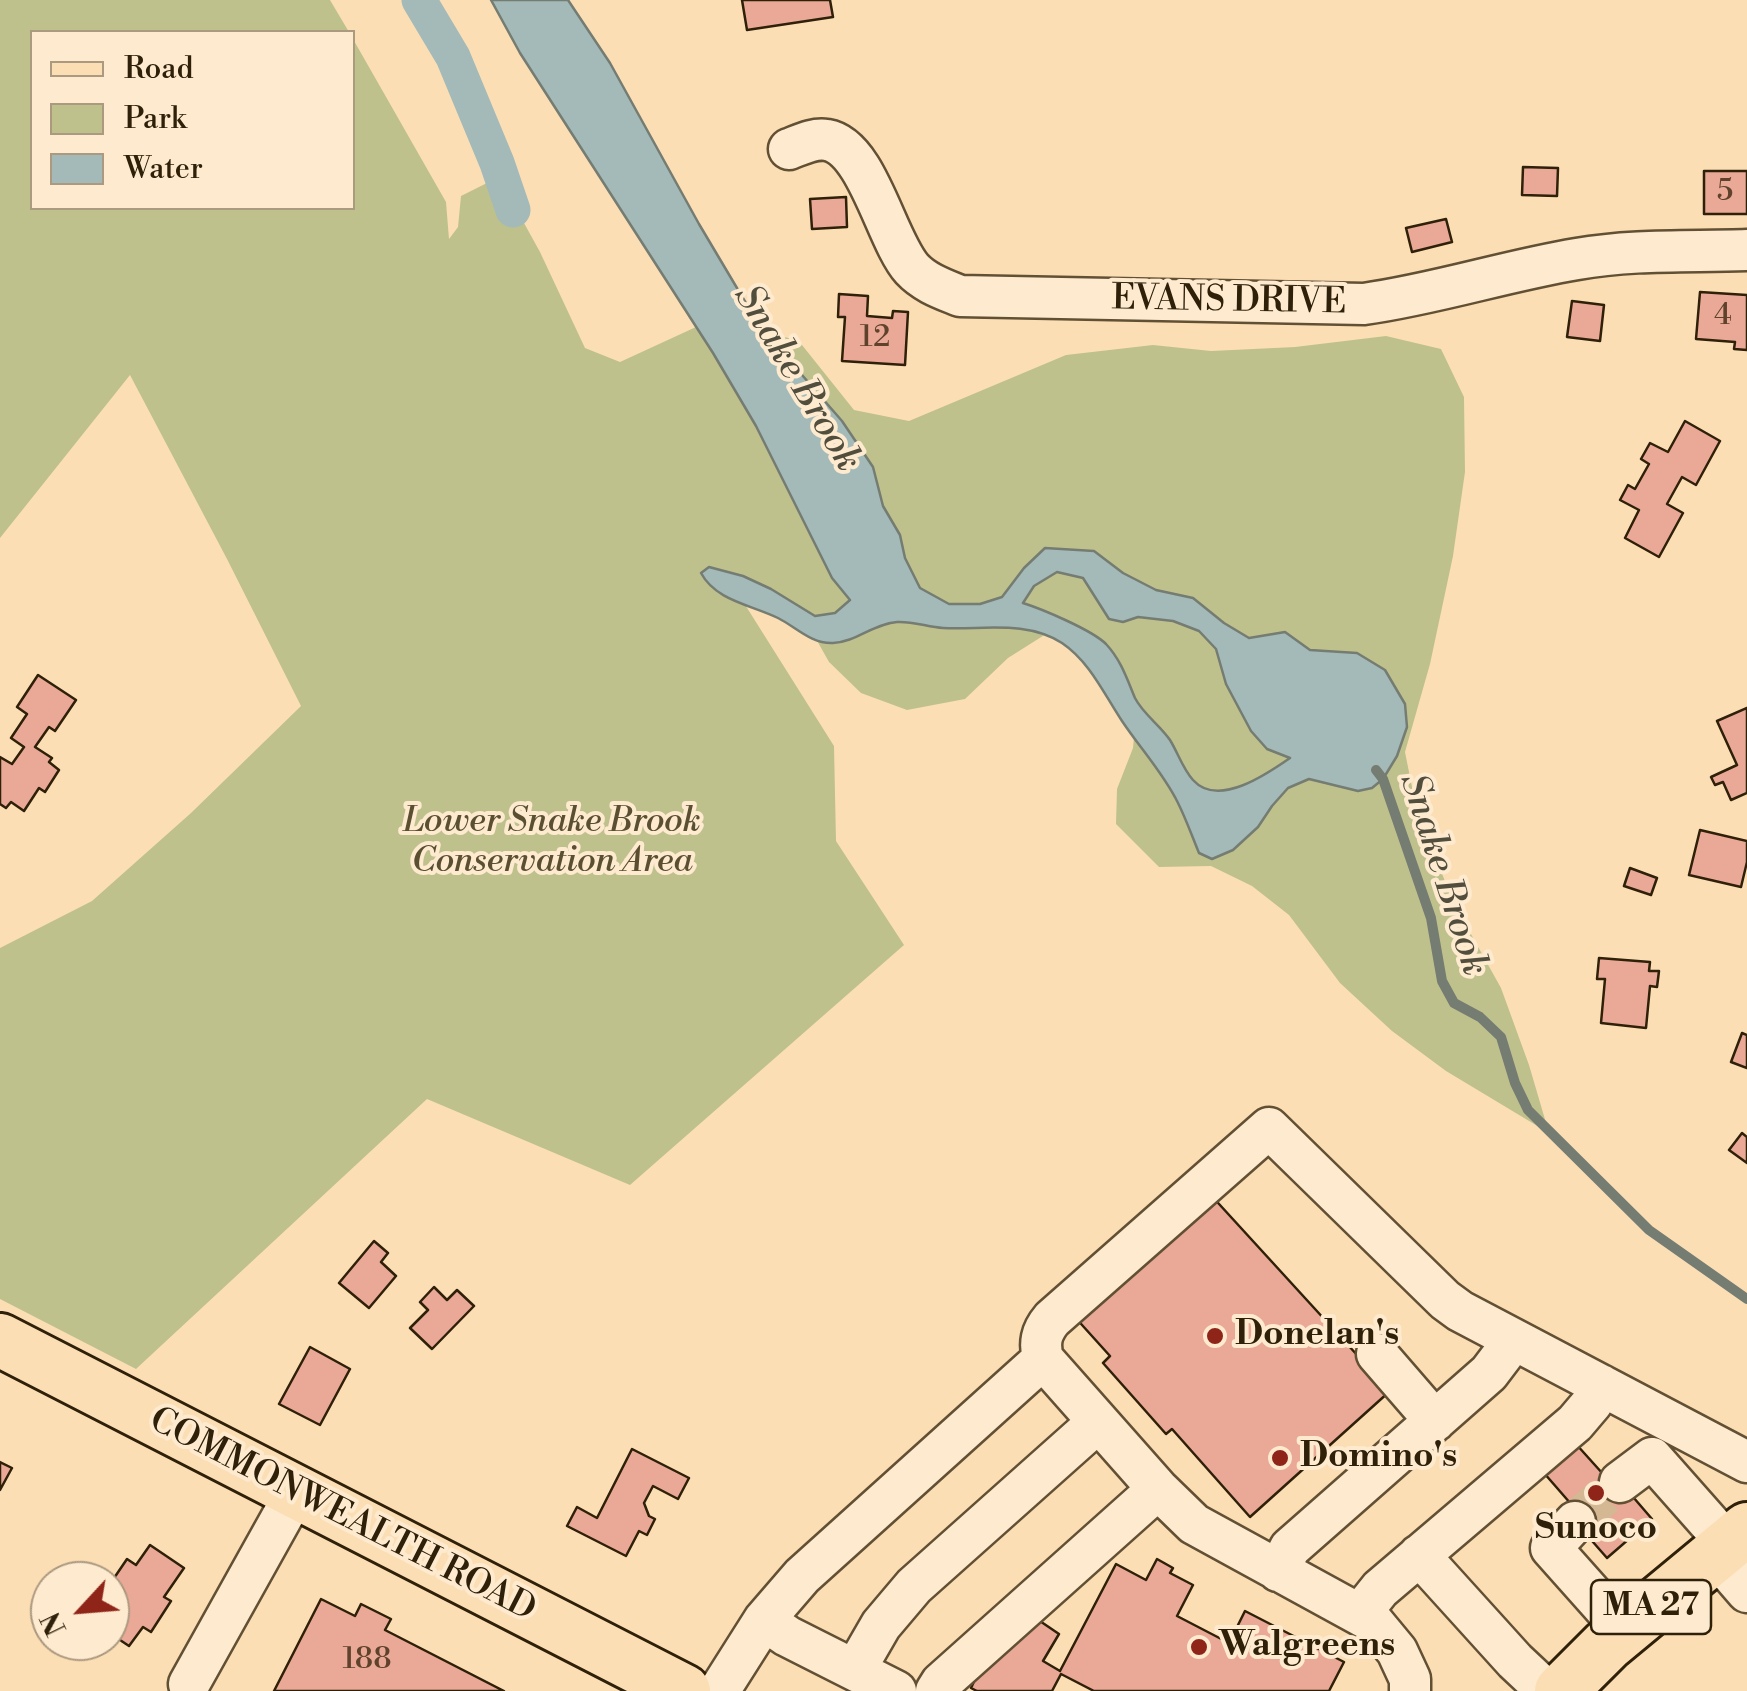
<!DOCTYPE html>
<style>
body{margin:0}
#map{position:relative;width:1747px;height:1691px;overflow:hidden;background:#fcdeb5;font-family:"Libre Bodoni",serif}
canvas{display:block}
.legend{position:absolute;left:30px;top:30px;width:325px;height:180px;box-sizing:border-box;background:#fdeacf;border:2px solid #ab9980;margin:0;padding:12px 18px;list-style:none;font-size:30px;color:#2f2009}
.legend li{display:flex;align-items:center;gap:20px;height:50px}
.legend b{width:50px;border:2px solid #ab9980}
.north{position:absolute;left:30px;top:1561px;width:100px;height:100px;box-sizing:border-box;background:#fdeacf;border:2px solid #ab9980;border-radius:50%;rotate:244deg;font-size:28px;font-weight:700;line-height:40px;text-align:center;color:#2f2009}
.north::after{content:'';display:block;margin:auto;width:35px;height:45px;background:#8f2418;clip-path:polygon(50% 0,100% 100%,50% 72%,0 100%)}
</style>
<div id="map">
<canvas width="1747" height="1691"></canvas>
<ul class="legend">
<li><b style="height:12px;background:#fcdeb5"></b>Road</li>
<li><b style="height:28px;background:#bfc18d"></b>Park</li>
<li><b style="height:28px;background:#a3bab8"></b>Water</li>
</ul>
<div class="north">N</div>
</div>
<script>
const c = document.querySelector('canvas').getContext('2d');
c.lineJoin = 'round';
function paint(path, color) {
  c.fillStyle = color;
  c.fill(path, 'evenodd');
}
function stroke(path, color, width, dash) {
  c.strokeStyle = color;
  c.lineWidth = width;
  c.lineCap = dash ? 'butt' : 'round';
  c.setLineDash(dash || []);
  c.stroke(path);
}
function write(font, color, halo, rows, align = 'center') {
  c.font = font + ' "Libre Bodoni",serif';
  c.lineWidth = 8;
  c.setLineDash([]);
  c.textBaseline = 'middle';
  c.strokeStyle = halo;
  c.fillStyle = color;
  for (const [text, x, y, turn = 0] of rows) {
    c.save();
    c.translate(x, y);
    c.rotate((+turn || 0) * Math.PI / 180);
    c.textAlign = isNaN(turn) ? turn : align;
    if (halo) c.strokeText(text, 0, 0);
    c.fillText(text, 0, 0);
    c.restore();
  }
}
const green = new Path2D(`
 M0 0H330L349 32H32V208H352L353 39 446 202 449 239 458 227 461 196 489 182 508 194 540 252 585 348 620 362 709 321 798 340 854 410 909 421 1066 355 1153 345 1211 351 1295 347 1386 336 1441 349 1464 397 1465 472 1453 556 1430 664 1405 752 1415 802 1452 900 1501 988 1529 1065 1549 1133 1446 1071 1392 1031 1340 983 1289 915 1252 886 1211 866 1159 867 1116 824 1117 789 1133 748 1137 703 1065 622 1008 658 965 699 907 710 861 693 829 662 797 605 732 584 834 746 836 841 904 945 630 1185 427 1099 136 1369 0 1299V948L92 901 191 813 301 706 227 559 130 375 0 538Z`);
const water = new Path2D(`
 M491 0H568L610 63 699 224 753 315 789 360 842 421 873 467 883 506 900 535 905 558 920 588 949 604H980L1002 597 1024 568 1045 548 1094 551 1123 573 1156 590 1193 598 1224 623 1249 638 1285 632 1310 650 1357 653 1385 670 1405 704 1407 727 1397 756 1383 779 1372 788 1358 791 1309 779 1288 788 1272 806 1258 827 1233 850 1212 859 1199 853C1192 836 1186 819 1178 803 1164 774 1140 748 1122 721 1104 694 1090 662 1062 643 1026 620 983 630 943 628 928 627 912 621 897 622 873 624 856 642 833 643 811 644 796 627 778 618 752 605 716 601 701 573L709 567 743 576 771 589 815 616 835 613 850 600 832 578 756 426 713 353 520 53ZM1057 572 1083 578 1109 619 1123 622 1138 617 1173 621 1199 631 1216 649 1226 684 1251 731 1267 749 1290 758C1267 774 1218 808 1193 780 1183 769 1178 753 1170 740 1160 725 1143 714 1135 698 1127 679 1121 660 1106 644 1092 630 1042 609 1023 603L1034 586Z`);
const stream = new Path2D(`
 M1376 770 1383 779 1431 918 1442 981 1454 1003 1480 1017 1501 1037 1515 1083 1528 1110 1649 1230 1747 1299`);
const canal = new Path2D(`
 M419 0 453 57 497 163 513 210`);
const building = new Path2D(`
 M742 0H830L833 17 747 30Z
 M1523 167 1558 168 1557 196 1522 195Z
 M1704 171H1747V214H1704Z
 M846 197 847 227 812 229 810 199Z
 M1446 219 1452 242 1412 252 1406 228Z
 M1700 292 1747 295V350L1734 349 1735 342 1696 339Z
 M839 294 868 296 867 316 892 318 893 311 908 312 905 365 842 361 845 317H838Z
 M1572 301 1604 305 1600 341 1567 337Z
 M1685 421 1720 441 1696 485 1682 477 1667 504 1683 513 1659 557 1625 538 1639 510 1620 500 1628 485 1635 489 1649 464 1641 459 1650 443 1668 452Z
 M38 675 76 700 55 731 49 727 35 747 52 758 49 762 59 770 45 792 39 788 24 811 11 802 6 808 0 804V757L12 764 24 747 11 738 27 714 17 707Z
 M1747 708V793L1731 800 1723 782 1715 785 1711 777 1737 765 1717 721Z
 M1700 830 1747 841V862L1741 887 1689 875Z
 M1630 868 1657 878 1651 895 1624 886Z
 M1599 958 1650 962 1649 971H1659L1657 987 1650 986 1646 1028 1601 1023 1605 979H1597Z
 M1742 1033 1747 1035V1068L1731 1062Z
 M1742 1133 1747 1137V1163L1729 1150Z
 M1209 1193 1390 1391 1250 1517 1172 1429 1166 1434 1103 1363 1110 1356 1073 1315Z
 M374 1241 388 1253 381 1262 396 1276 369 1308 339 1283Z
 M434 1287 447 1300 457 1290 474 1306 432 1349 410 1328 428 1310 420 1302Z
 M310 1347 350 1369 320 1425 279 1404Z
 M1576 1444 1603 1474 1609 1469 1652 1519 1607 1558 1565 1510 1571 1504 1544 1473Z
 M632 1449 689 1478 678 1499 653 1486 644 1503 649 1516 655 1519 647 1535 639 1531 626 1556 567 1526 577 1507 597 1518Z
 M0 1462 12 1468 0 1490Z
 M150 1545 184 1568 164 1597 171 1601 151 1632 143 1627 129 1646 114 1636 124 1621 115 1616 125 1601 110 1591V1584L127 1559 136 1565Z
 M1157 1559 1173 1568 1170 1573 1193 1585 1177 1616 1229 1643 1245 1611 1344 1662 1329 1691H1094L1061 1674 1052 1691H977L971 1688 977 1675 1034 1617 1059 1634 1043 1661 1060 1671 1116 1564 1146 1580Z
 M321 1599 355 1616 361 1604 391 1619 385 1630 504 1691H274Z`);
const minorTunnel = new Path2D(`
 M1575 1522 1620 1482`);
const minor = new Path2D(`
 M789 149C802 144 813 138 827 140 868 147 886 240 912 269 925 283 943 289 960 296L1364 304C1436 294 1505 271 1577 259 1633 249 1690 252 1747 250
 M1377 1354 1435 1421
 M1043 1359 1158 1489 1194 1524 1373 1622 1397 1651 1410 1679V1691
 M1620 1482 1652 1458 1728 1544
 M1575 1522 1551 1548 1624 1630
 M1419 1555 1515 1661 1547 1691
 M1715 1555 1747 1592
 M1278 1571 1290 1548 1298 1541 1489 1373 1514 1340
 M1360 1614 1380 1589 1575 1423 1592 1403 1601 1385
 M764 1620 787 1636 896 1691
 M855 1670 881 1625 914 1586 1098 1422
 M189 1684 296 1492
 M719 1691 764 1620 802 1576 1043 1359C1039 1343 1041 1332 1052 1319L1269 1128 1445 1300 1460 1311 1747 1462
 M936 1691 941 1683 1158 1489`);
const major = new Path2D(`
 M0 1340 684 1691
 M1561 1691 1607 1645 1747 1529`);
const markers = [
 [1215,1336,10,"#8f2418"],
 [1280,1458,10,"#8f2418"],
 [1596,1493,10,"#8f2418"],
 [1199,1647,10,"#8f2418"]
];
const numberNames = [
 ["5",1725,193],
 ["4",1723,317],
 ["12",875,339],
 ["188",367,1661]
];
const shields = [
 [1651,1607,120]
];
const shieldNames = [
 ["MA 27",1651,1607]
];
const streetNames = [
 ["EVANS DRIVE",1229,302,1],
 ["COMMONWEALTH ROAD",342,1516,27]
];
const parkNames = [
 ["Lower Snake Brook",552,823],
 ["Conservation Area",552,863]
];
const poiNames = [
 ["Donelan's",1235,1336],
 ["Domino's",1300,1458],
 ["Sunoco",1596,1530,"center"],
 ["Walgreens",1219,1647]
];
const waterNames = [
 ["Snake Brook",796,379,59],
 ["Snake Brook",1442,875,72]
];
paint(green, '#bfc18d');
paint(water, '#a3bab8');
stroke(water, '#757c72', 2.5);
stroke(stream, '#757c72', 10);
stroke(canal, '#a3bab8', 35);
paint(building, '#eaa896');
stroke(building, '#2f2009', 2.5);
stroke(minorTunnel, '#d3b893', 40, [40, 20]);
stroke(minor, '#625034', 45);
stroke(major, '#2f2009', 58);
stroke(minor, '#fdeacf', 40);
stroke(major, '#fcdeb5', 52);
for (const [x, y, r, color] of markers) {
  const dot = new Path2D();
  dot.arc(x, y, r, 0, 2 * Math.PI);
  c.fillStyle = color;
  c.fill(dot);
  stroke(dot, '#fdeacf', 4);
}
write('30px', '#5e422c', null, numberNames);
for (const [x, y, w] of shields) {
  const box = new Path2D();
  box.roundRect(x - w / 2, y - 27, w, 54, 8);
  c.fillStyle = '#fdeacf';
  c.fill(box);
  stroke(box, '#2f2009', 2.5);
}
write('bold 32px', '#2f2009', null, shieldNames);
write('35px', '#2f2009', '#fdeacf', streetNames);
write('italic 35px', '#5a5031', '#fdeacf', parkNames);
write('bold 35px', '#2f2009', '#fdeacf', poiNames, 'left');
write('italic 38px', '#524e3e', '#fdeacf', waterNames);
</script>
